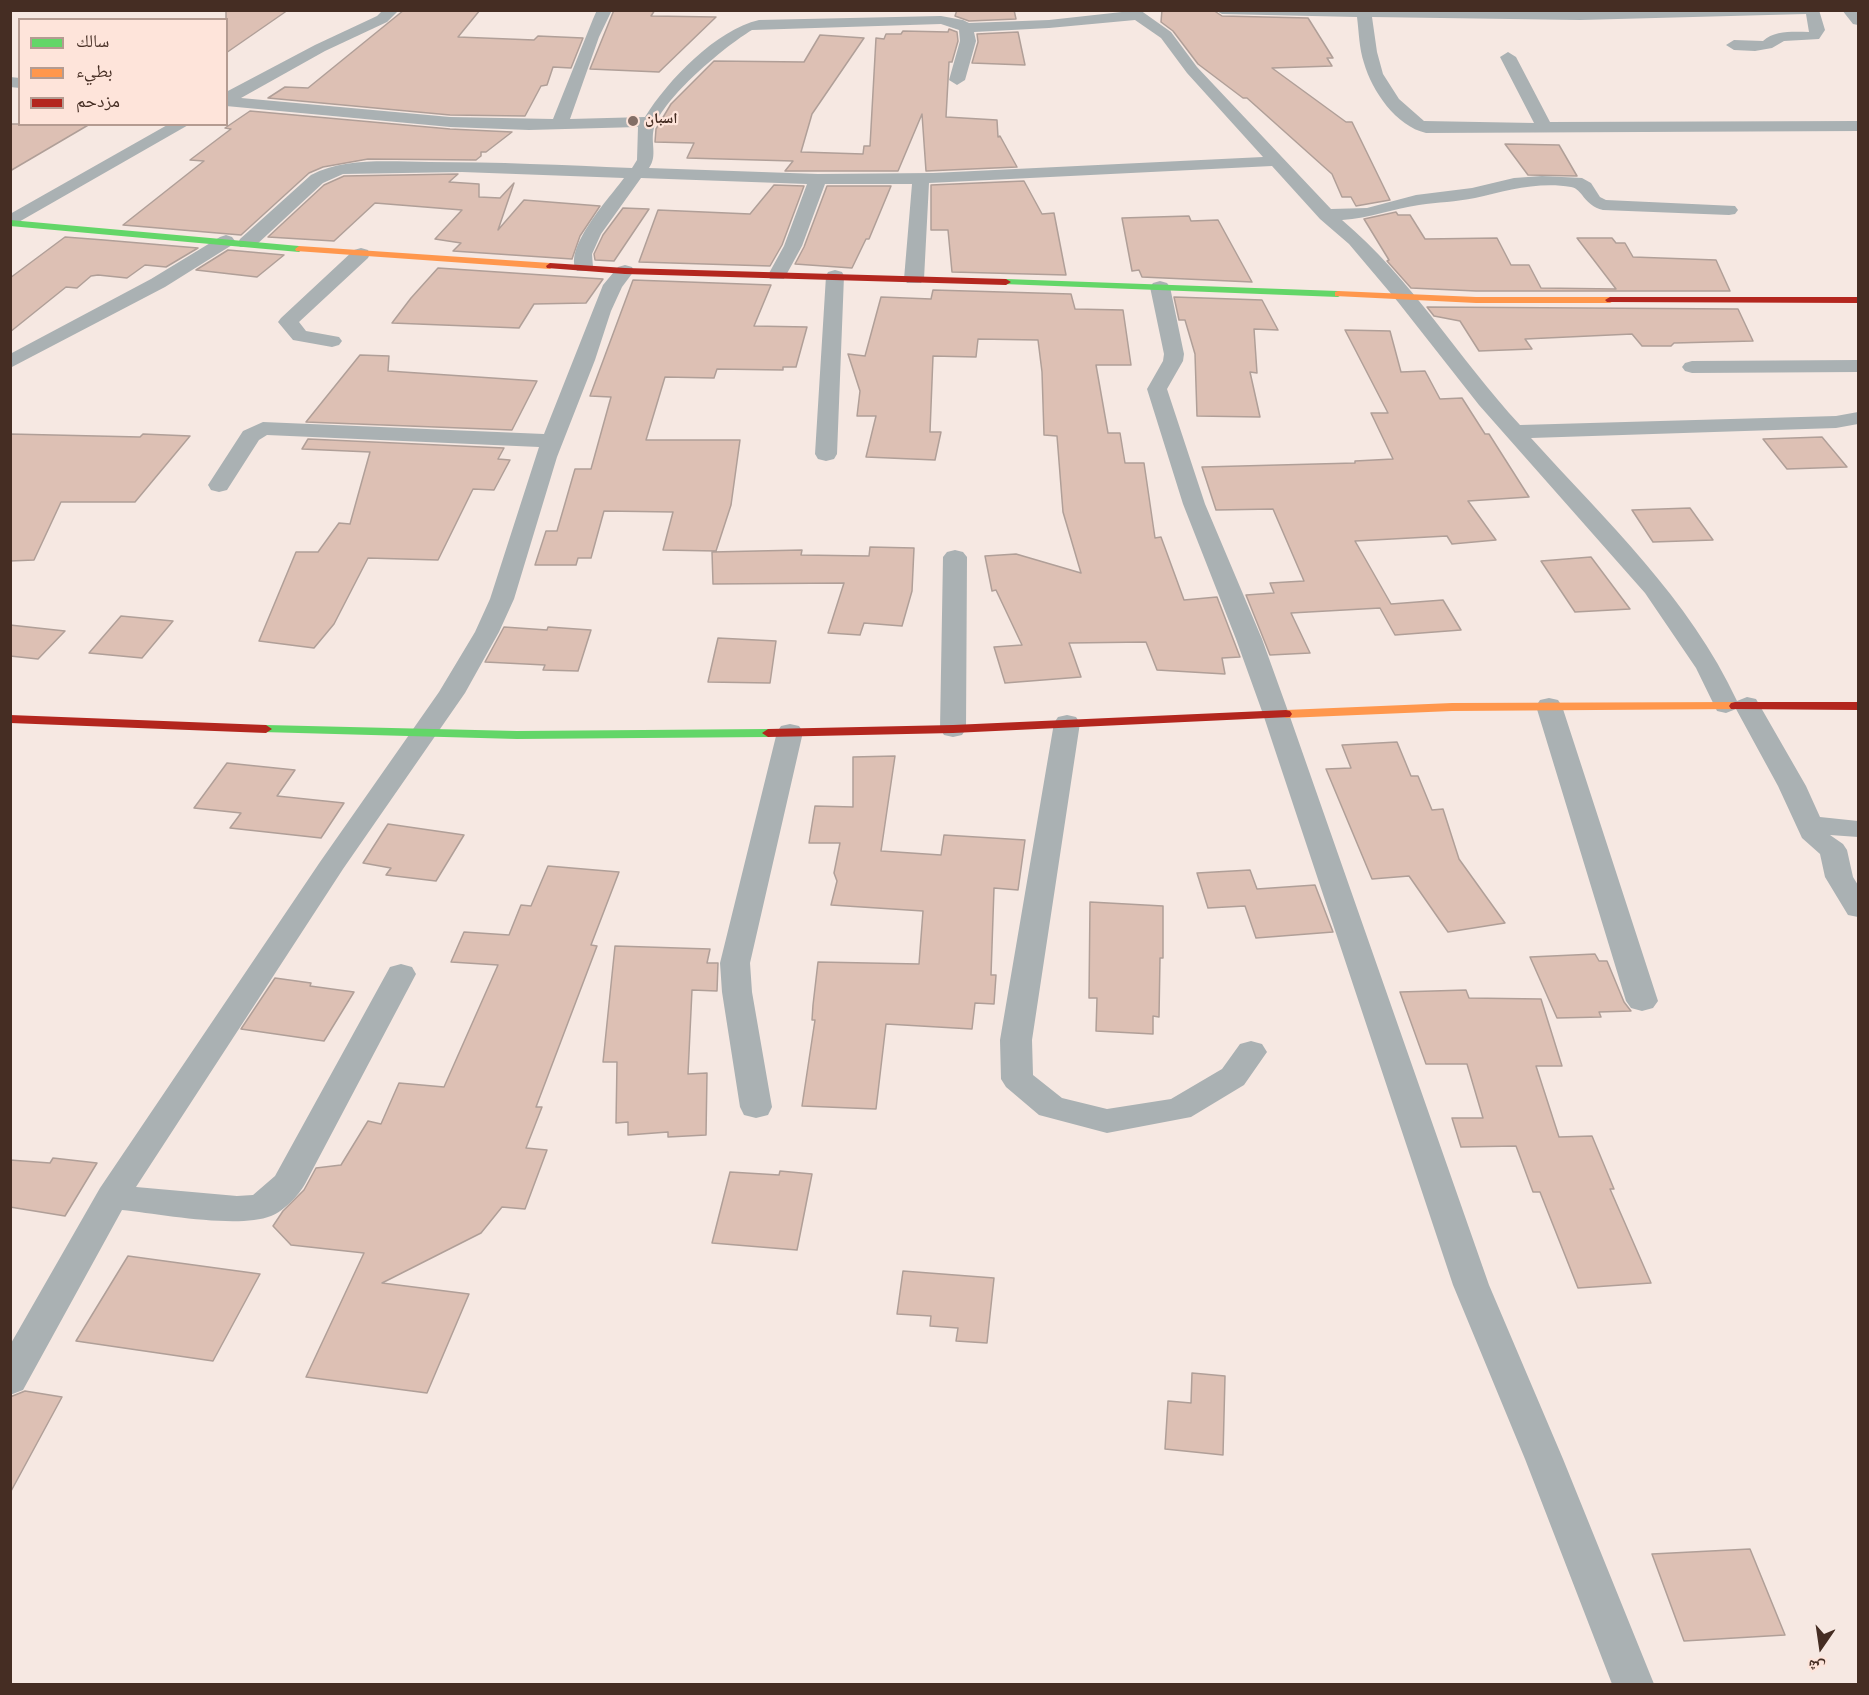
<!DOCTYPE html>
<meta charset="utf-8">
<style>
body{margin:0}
#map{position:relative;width:1869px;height:1695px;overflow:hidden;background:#f6e8e2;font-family:Georgia,"Noto Naskh Arabic",serif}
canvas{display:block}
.frame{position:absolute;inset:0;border:12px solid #452d23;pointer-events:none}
.legend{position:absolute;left:18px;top:18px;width:210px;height:108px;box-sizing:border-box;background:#fee4da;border:2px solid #b49b91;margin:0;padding:8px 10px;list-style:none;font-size:18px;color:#452d23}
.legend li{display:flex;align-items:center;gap:12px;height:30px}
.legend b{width:30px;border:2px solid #b49b91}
.north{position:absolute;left:1791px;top:1617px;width:60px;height:60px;-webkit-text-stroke:4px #fee4da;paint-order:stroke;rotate:193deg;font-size:16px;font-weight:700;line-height:24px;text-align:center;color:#452d23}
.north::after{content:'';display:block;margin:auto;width:21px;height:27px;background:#452d23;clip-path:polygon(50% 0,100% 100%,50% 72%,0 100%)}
</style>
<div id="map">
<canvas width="1869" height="1695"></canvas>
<div class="frame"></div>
<ul class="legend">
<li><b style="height:8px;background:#63d668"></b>سالك</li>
<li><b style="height:8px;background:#ff974d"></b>بطيء</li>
<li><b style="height:8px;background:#b3261e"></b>مزدحم</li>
</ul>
<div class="north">ش</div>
</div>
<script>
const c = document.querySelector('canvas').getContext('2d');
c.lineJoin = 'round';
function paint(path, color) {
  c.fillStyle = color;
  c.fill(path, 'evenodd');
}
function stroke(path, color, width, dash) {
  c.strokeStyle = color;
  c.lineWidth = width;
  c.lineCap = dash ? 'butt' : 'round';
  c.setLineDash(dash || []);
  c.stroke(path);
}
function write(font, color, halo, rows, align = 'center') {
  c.font = font + ' Georgia,"Noto Naskh Arabic",serif';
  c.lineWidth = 4.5;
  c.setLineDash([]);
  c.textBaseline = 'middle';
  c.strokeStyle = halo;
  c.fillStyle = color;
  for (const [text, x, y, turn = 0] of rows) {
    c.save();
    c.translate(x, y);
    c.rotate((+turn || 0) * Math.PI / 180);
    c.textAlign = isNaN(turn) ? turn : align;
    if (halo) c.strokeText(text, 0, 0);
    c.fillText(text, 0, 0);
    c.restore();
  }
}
const building = new Path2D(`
 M226 10H288L226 53Z
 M404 10H480L458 37 534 40 538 36 583 38 571 68 553 67 547 85 541 86 525 116 450 115 268 98 285 87 308 88Z
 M614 10H655L651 16 716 17 659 72 590 69Z
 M957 10H1014L1016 19 969 21 955 16Z
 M1162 10H1213L1222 16 1308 18 1333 58H1327L1332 66 1272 68 1346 122H1352L1390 200 1356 206 1351 197H1342L1332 174 1247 98H1243L1198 64 1173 31 1161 22Z
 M949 29 957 32 958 41 952 62H949L946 117 997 120 998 137 1000 136 1017 167 926 171 922 114 898 171H785L793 161 687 158 694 143 655 142 656 129 671 104 714 61 804 62 820 35 864 38 812 114 801 152 863 154 864 146H870L876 38 884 39 886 34H901L903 31 948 32Z
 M1018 32 1025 65 972 63 978 42 977 34Z
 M250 111 450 129 512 132 486 152H481V156L476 160 368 159 323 167 309 173 241 235 123 225 204 161 190 160 231 129 225 128Z
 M10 124H90L10 171Z
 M1505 144 1559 145 1577 176 1528 175Z
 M458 174 449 182 479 184V197L500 198 514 183 498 230 524 200 600 206 580 236 572 259 453 251 461 243 435 239 462 210 375 203 334 241 268 237 324 185 344 176Z
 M1024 181 1042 214 1054 213 1066 275 952 272 948 230H931V185Z
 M774 185 804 186 782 245 770 266 639 262 658 210 750 214Z
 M827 186H891L869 239H866L852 268 795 264 804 247Z
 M623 208 649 209 614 261 595 260 594 254 603 235Z
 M1396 212 1398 215H1410L1425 239 1497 238 1511 265H1529L1541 288 1616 289 1577 238H1612L1616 243H1625L1633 257 1716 260 1730 291H1476L1411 288 1387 261 1389 260 1364 219Z
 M1189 216 1191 221 1218 220 1252 282 1142 277 1139 270 1132 271 1122 218Z
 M65 237 104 240 198 248 166 267 145 265 127 278 98 275 91 276 77 288 66 287 10 332V278Z
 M228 250 284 255 257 277 196 270Z
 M438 268 603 279 586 303 534 304 519 328 392 323 411 298Z
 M633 280 771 285 754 326 807 327 796 367H783V370L717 369 714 378 665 377 646 440H740L731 505 716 551 663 550 673 512 604 511 591 558H578L576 565H535L546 531H557L575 469H591L611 397 590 396Z
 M933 290 1071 294 1075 309 1123 310 1131 365H1096L1108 433H1120L1125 463H1144L1155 538 1161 537 1184 600 1217 597 1240 657 1222 658 1225 674 1157 670 1146 642 1069 643 1081 677 1005 683 994 647 1022 645 996 590 992 591 985 556 1016 554 1081 573 1063 512 1057 436 1044 435 1042 372 1038 340 978 339 976 357 933 356 930 432H941L935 460 866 457 876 416H857L860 391 848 354 865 356 881 297 931 299Z
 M1174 297 1262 300 1278 330 1254 329 1257 373 1250 372 1260 417 1197 416 1195 354 1185 320H1179Z
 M1427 307 1738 309 1753 341 1674 343 1671 346H1642L1632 334 1525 339 1532 349 1479 351 1460 321 1434 316Z
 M1345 330 1390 331 1401 372 1425 371 1440 399 1462 398 1485 434H1489L1529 497 1468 501 1496 540 1452 544 1447 536 1355 541 1391 604 1443 600 1461 630 1395 635 1380 608 1291 613 1310 653 1270 655 1246 595 1274 593 1270 583 1304 581 1273 509 1216 510 1202 467 1355 463V461L1393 459 1371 413H1388Z
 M360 355 389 356 388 371 537 381 512 430 306 422Z
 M10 434 140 437 143 434 190 436 135 502H61L34 560 10 561Z
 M1822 437 1847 467 1787 469 1763 439Z
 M308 439 504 448 498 459 510 460 494 490 473 489 438 560 368 558 334 624 314 648 259 641 296 552H318L339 523 350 524 370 452 302 449Z
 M1690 508 1713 540 1653 542 1632 510Z
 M870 547 914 548 912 591 902 626 864 623 860 635 828 633 844 583 713 584 712 552 802 550 801 555 869 556Z
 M1591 557 1630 609 1575 612 1541 561Z
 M121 616 173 621 142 658 89 653Z
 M10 625 65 631 38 659 10 656Z
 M504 627 547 630 548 627 591 630 578 671 543 670 545 665 485 662Z
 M718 638 776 641 770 683 708 682Z
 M1397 742 1411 776H1418L1432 810 1443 809 1459 859 1505 923 1448 932 1409 876 1372 879 1326 769 1351 768 1342 745Z
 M895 756 881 851 941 855 944 835 1025 840 1018 890 994 888 991 975H996L994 1004 975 1003 972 1029 886 1024 876 1109 802 1106 815 1020H812L813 1005 818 962 919 964 923 911 831 905 837 881 834 873 840 843H809L815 806 853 807V757Z
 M227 763 295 770 277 796 344 803 321 838 230 828 241 813 194 808Z
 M388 824 464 835 436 881 386 875 391 868 363 863Z
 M548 866 619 872 591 945 597 946 536 1107H542L526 1148 547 1150 525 1209 502 1207 481 1233 382 1283 469 1294 427 1393 306 1377 364 1253 291 1245 273 1226 283 1211 304 1190 316 1168 341 1165 368 1121 381 1124 399 1083 444 1087 498 965 451 962 464 932 509 935 521 905 531 906Z
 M1250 870 1257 889 1315 885 1333 932 1256 938 1245 906 1208 908 1197 873Z
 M1090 902 1163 906V958H1160L1159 1017 1153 1016V1034L1096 1031 1097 998H1089Z
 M615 946 710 949 707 963H718L717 991 692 990 688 1074 707 1073 706 1135 668 1137V1132L628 1135V1122L616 1123 617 1062H603Z
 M1595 954 1599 961H1607L1624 1002 1631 1011 1599 1012 1601 1017 1557 1018 1530 957Z
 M275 978 311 983 310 986 354 992 324 1041 241 1029Z
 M1466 990 1469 998 1541 999 1562 1066H1536L1559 1137 1592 1136 1614 1189H1610L1651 1283 1578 1288 1540 1192H1533L1516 1146 1461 1147 1452 1118H1483L1467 1064H1426L1400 992Z
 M53 1158 97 1163 65 1216 10 1207V1160L50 1163Z
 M780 1171 812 1174 797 1250 712 1243 730 1172 779 1175Z
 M128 1256 260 1274 213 1361 76 1341Z
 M903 1271 994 1278 987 1343 956 1341 958 1328 930 1326 931 1316 897 1314Z
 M1192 1373 1225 1376 1223 1455 1165 1449 1168 1401 1191 1403Z
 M25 1391 62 1397 10 1493V1397Z
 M1750 1549 1785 1635 1684 1641 1652 1554Z`);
const street = new Path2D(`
 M383 10H399L387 22 325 51 241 98 450 117 553 119 593 19 597 10H612L599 37 570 119 645 117C668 80 716 30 759 20L941 16 963 20 969 23 1049 20 1140 10 1171 32 1197 67 1331 209 1367 208 1416 195 1472 188 1514 178 1542 176 1582 178 1591 183 1600 197 1606 200 1735 206 1738 210 1735 214 1729 215 1603 210C1583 205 1583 189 1571 187 1539 181 1505 191 1475 198 1456 202 1438 202 1419 205 1392 209 1370 218 1342 220 1411 278 1459 359 1520 425L1836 416 1858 412V424L1836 428 1531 438C1605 520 1690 599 1737 701L1747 697 1756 699 1806 786 1820 817 1858 821V837L1830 835 1843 844 1847 850 1853 877 1858 885V917L1848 915 1825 877 1820 854 1802 838 1778 786 1736 709 1726 713 1717 711 1696 668 1645 593 1479 405 1398 302 1349 244 1320 219 1272 166 929 183 924 279 921 283H907L904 279 912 184H825L802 246 784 279H770L768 275 784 246 807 184 641 178 601 234 592 254 593 267 591 271H577C562 249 611 196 624 178L462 172 343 174 323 183 254 247H240L238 243 240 239 311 175C345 157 391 162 429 162 496 162 564 165 632 168L637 160 638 127 529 130 450 127 226 106V92L315 45 377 16ZM1135 20 1161 38 1187 73 1263 157 933 173 818 174 649 168C658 155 650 143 654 128 663 98 725 46 752 30L941 24 959 30 960 41 949 80 957 85 965 80 976 41 974 32 1049 28Z
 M1215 10H1819L1825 30 1819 39 1784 41 1772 48 1755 51 1734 50 1726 45 1734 40 1763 41C1775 30 1794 32 1809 32L1806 14 1580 20 1372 17 1377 52 1383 74 1399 99 1424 121 1534 123 1500 57 1508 52 1516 57 1550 122 1858 121V131L1426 133C1396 126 1372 91 1364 63 1359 48 1359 32 1357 17L1222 14Z
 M1842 10H1857L1858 25 1853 24Z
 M10 77 20 78V88L10 87Z
 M169 124H190L10 227V214Z
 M226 235 232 237 235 241 232 245 165 287 10 368V354L151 279 220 237Z
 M361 248 368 250 370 254 368 258 299 322 306 331 339 337 342 341 339 345 332 347 293 340 278 322 281 318 354 250Z
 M625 265 632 267 634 271 622 287 611 311 595 360 557 457 514 599 499 632 465 693 343 869 136 1187 237 1196 253 1195 275 1176 390 967 401 964 412 967 416 974 305 1184C299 1195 284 1211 271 1216 238 1229 160 1214 122 1210L23 1390 10 1395V1345L100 1188 320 862 439 692 475 632 490 599 539 447 267 435 259 440 227 490 219 492 211 490 208 485 243 431 263 422 544 434 603 285 618 267Z
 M835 270 842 272 844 276 837 454 834 459 826 461 818 459 815 454 826 276 828 272Z
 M1160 281 1167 283 1170 287 1184 354 1183 361 1167 389 1205 504 1262 639 1289 714 1489 1285 1563 1459 1654 1684H1612L1525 1459 1453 1285 1263 714 1236 639 1183 504 1147 389 1163 361 1164 354 1150 287 1153 283Z
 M1858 360V372L1692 373 1685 371 1682 367 1685 363 1692 361Z
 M955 550 963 552 967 557 966 729 962 735 953 737 944 735 940 729 943 557 947 552Z
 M1549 698 1558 700 1562 706 1658 1001 1653 1008 1642 1011 1631 1008 1626 1001 1536 706 1540 700Z
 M1067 715 1076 717 1080 723 1032 1040 1033 1075 1062 1098 1107 1109 1171 1099 1222 1069 1240 1044 1251 1041 1262 1044 1267 1052 1244 1085 1191 1117 1107 1133 1039 1115 1006 1087 1001 1079 1000 1040 1054 723 1058 717Z
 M790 724 799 726 803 732 750 963 752 992 772 1107 768 1115 756 1118 744 1115 740 1107 722 992 720 963 777 732 781 726Z`);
const fast = new Path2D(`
 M10 220 299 246 303 249 299 252 10 226Z
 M1006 279 1338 291 1343 294 1338 297 1003 284 1001 282Z
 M266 725 517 731 768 729 774 733 768 737 517 739 262 732 260 729Z`);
const slow = new Path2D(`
 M299 246 550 263 554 266 550 269 296 251 295 249Z
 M1338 291 1476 297H1610L1615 300 1610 303H1476L1335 296V292Z
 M1735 702 1739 703 1741 706 1739 709 1452 711 1286 718 1280 714 1286 710 1452 703Z`);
const jam = new Path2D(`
 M550 263 625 268 1006 279 1011 282 1006 285 625 274 547 268 546 266Z
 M1610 297H1858V303L1607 302 1605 300Z
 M1735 702H1858V710L1731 709 1729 706 1731 703Z
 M1286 710 1290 711 1292 714 1290 717 953 733 768 737 762 733 768 729 953 725Z
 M10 715 266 725 272 729 266 733 10 723Z`);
const markers = [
 [633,121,6,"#836e66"]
];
const farPoinames = [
 ["اسبان",645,121]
];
paint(building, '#ddc0b4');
stroke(building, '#b09f98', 1.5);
paint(street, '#aab1b3');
paint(fast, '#63d668');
paint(slow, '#ff974d');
paint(jam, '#b3261e');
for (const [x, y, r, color] of markers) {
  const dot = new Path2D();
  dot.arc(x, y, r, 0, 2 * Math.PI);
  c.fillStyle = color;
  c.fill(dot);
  stroke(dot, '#fee4da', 2);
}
write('bold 15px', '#452d23', '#fee4da', farPoinames, 'left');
</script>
